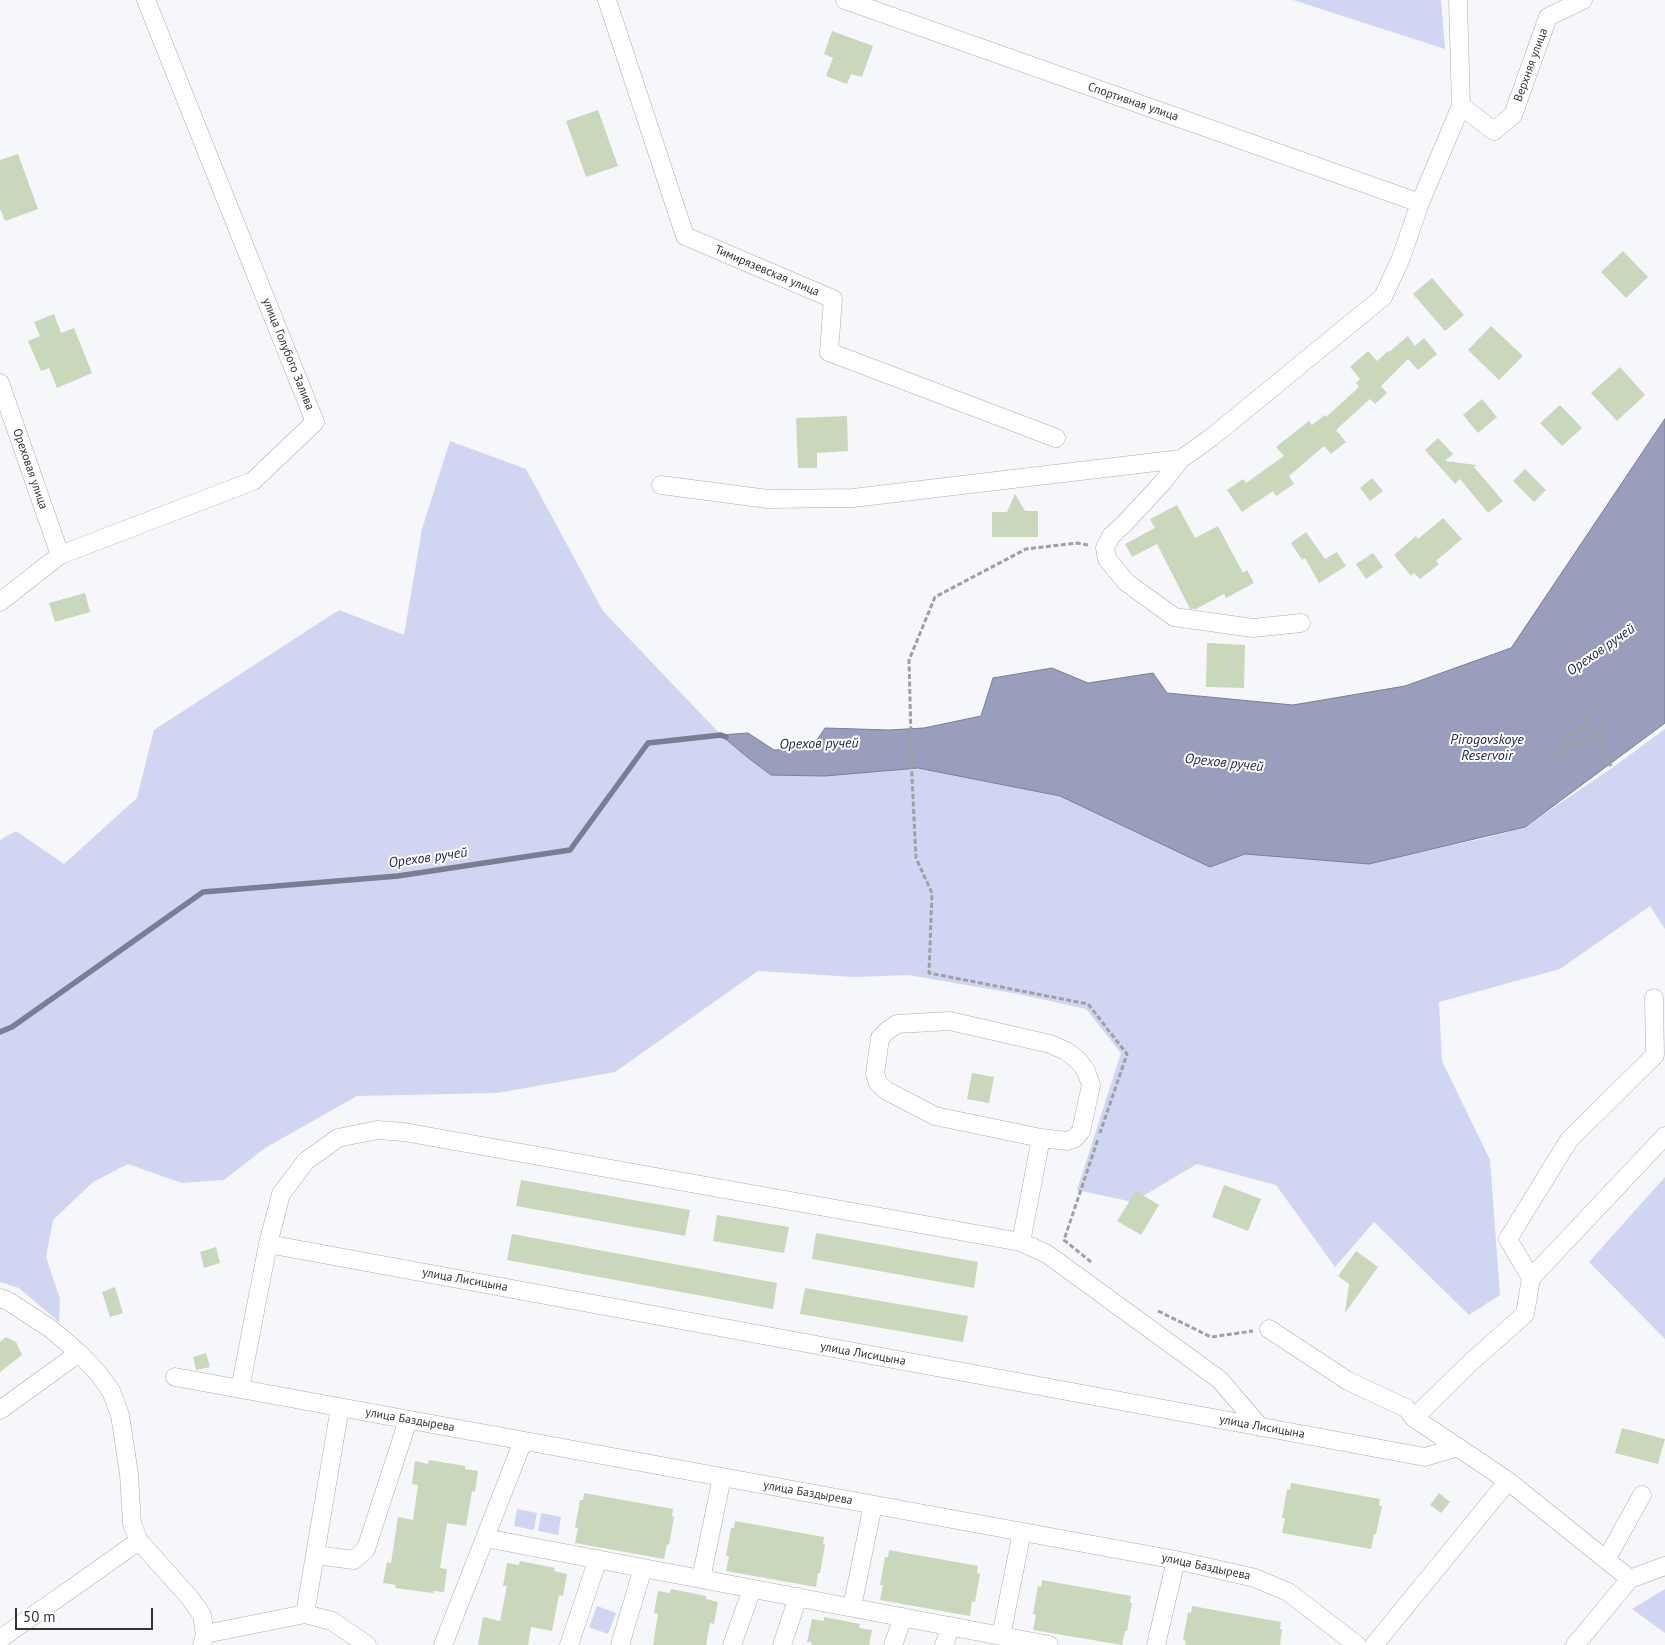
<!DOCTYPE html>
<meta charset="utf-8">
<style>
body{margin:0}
#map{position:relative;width:1665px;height:1645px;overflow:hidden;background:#f6f7fa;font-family:"PT Sans",sans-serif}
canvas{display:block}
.scale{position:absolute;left:15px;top:1608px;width:138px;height:22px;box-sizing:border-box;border:2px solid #343435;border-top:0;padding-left:6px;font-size:15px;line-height:18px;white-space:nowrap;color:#343435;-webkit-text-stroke:4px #fff;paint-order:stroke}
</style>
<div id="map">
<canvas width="1665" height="1645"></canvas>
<div class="scale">50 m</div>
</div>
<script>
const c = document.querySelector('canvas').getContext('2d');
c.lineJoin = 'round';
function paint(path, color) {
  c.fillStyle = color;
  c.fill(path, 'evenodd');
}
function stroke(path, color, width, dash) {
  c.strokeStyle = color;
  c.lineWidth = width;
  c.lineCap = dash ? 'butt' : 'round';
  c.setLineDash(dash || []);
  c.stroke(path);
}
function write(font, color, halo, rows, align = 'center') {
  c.font = font + ' "PT Sans",sans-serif';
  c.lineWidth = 4;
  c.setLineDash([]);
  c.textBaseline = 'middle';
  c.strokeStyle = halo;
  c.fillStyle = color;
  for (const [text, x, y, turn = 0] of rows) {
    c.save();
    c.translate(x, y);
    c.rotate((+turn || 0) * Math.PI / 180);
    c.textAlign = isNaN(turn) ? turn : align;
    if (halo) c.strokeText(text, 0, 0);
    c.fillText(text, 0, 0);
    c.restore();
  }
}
const green = new Path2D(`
 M1293 0H1441L1445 49Z
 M450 441 526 469 603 611 721 735 747 757 771 775 825 776 918 768 1060 796 1210 867 1245 854 1368 864 1485 838 1525 827 1612 768 1665 729V929L1650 906 1560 969 1439 1002 1442 1061 1490 1160 1500 1295 1469 1315 1374 1222 1335 1267 1276 1185 1197 1164 1133 1202 1077 1190 1121 1053 1086 1009 1018 994 909 975 855 977 758 971 615 1072 497 1093 357 1096 265 1148 224 1180 182 1183 128 1164 93 1182 53 1220 46 1257 60 1299 59 1322 19 1288 0 1282V840L16 831 64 864 137 798 154 730 339 610 404 635 422 529Z
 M1665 1177V1339L1589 1262Z
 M517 1509 537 1513 534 1530 514 1526Z
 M541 1513 561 1517 558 1535 538 1531Z
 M1665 1589V1633L1632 1609Z
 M597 1606 616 1613 608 1634 589 1627Z`);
const water = new Path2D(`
 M1665 419V723L1525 827 1369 864 1245 854 1210 867 1060 796 918 768 825 776 771 775 747 757 721 735 748 733 774 750 797 749 813 746 825 728 889 730 924 728 981 716 993 678 1052 668 1088 683 1153 673 1167 693 1293 705 1405 686 1511 648Z`);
const stream = new Path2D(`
 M0 1032 12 1027 203 892 398 876 570 850 648 743 721 735 726 737`);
const building = new Path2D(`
 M832 31 873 46 862 77 851 74 847 84 826 76 833 58 824 54Z
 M598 110 618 166 586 177 566 121Z
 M18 154 38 209 5 221 0 209V160Z
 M1623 251 1648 277 1626 298 1601 272Z
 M1432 278 1464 315 1445 331 1413 294Z
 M54 314 61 333 74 328 92 373 57 388 49 368 41 371 28 341 40 336 34 322Z
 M1491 326 1523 356 1499 380 1468 350Z
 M1408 336 1415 346 1424 338 1437 354 1418 370 1408 359 1381 386 1387 393 1375 404 1370 399 1336 430 1346 442 1331 454 1324 446 1289 476 1294 484 1276 496 1273 491 1242 512 1227 490 1243 479 1246 483 1284 456 1276 447 1309 421 1312 425 1325 415 1326 417 1359 387 1356 383 1360 379 1350 367 1368 351 1377 361 1388 351 1389 352Z
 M1620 367 1645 395 1617 421 1591 393Z
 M1482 399 1497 417 1478 433 1463 415Z
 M1560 405 1582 428 1562 446 1540 423Z
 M847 416 848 451 817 453V468H798L796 418Z
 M1438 438 1453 454 1445 461 1476 465 1474 467 1503 501 1488 513 1460 479 1455 484 1425 450Z
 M1525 469 1546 490 1534 502 1513 481Z
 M1372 478 1383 491 1370 501 1360 488Z
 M1015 494 1025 511H1038V537H992V512H1007Z
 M1177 505 1195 538 1218 526 1243 573 1247 570 1254 583 1226 598 1224 594 1196 609H1190L1157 544 1132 557 1125 544 1155 528 1150 519Z
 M1443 518 1462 539 1436 561 1439 564 1420 579 1414 573 1411 576 1394 555 1416 536 1418 539Z
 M1306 532 1325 559 1337 552 1346 566 1319 583 1305 558 1302 560 1291 543Z
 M1373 553 1383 567 1366 579 1356 564Z
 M85 593 90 612 55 622 49 603Z
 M1207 643 1245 645 1244 688 1206 687Z
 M972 1073 994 1077 989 1103 967 1099Z
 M521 1180 690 1210 685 1236 516 1206Z
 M1224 1185 1261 1199 1248 1231 1212 1217Z
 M1136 1191 1159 1205 1141 1235 1117 1221Z
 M717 1215 789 1227 784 1253 713 1241Z
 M816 1233 978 1262 974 1288 812 1259Z
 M512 1234 777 1283 773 1309 507 1260Z
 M216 1247 220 1263 204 1268 200 1252Z
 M1356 1251 1378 1267 1345 1313 1349 1284 1338 1276Z
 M115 1287 123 1313 110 1317 102 1292Z
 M805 1288 968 1316 963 1342 800 1314Z
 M6 1337 16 1342 22 1355 0 1372V1342Z
 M206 1353 210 1367 196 1370 193 1357Z
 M1622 1428 1665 1439 1658 1464 1615 1453Z
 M429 1460 465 1466V1469L478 1471 475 1492 472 1491 466 1526 447 1523 440 1568 447 1569 444 1592 434 1591 433 1593 395 1588 396 1585 383 1583 387 1562 391 1563 398 1517 413 1520 418 1485 412 1484 415 1461 428 1464Z
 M1291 1483 1380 1499 1379 1506H1382L1376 1534H1374L1371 1549 1282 1533 1285 1518H1282L1287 1489 1290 1490Z
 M584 1493 673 1509 672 1516 674 1517 669 1545 667 1544 664 1559 575 1543 578 1528H575L580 1500H583Z
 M1439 1493 1450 1502 1441 1513 1430 1505Z
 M735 1521 824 1537 823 1544 825 1545 820 1573H818L816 1587 726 1571 729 1556H726L731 1528H734Z
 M889 1550 978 1566 977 1573 980 1574 975 1602 972 1601 970 1616 880 1600 883 1585H880L885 1557H888Z
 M520 1561 555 1568 554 1571 567 1574 563 1596 559 1595 552 1631 531 1627 528 1645H478L483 1617 500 1621 507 1586H503L507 1563 519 1565Z
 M1042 1580 1131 1596 1130 1603H1132L1127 1631H1125L1122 1645 1033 1630 1036 1615 1033 1614 1038 1586 1041 1587Z
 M671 1589 706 1596V1599L718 1602 714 1624 710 1623 706 1645H653L658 1614 654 1613 658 1591 670 1593Z
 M1192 1606 1281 1622 1280 1629H1282L1280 1645H1185L1186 1641 1183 1640 1188 1612 1191 1613Z
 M824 1617 860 1624 859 1628 872 1630 869 1645H811L812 1642H807L812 1619 824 1621Z`);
const path = new Path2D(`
 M1088 545 1077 543 1026 549 935 597 909 660 912 777 916 858 932 893 929 973 1088 1004 1127 1054 1100 1133
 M1585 715 1612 768
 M1587 719 1597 704
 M1558 740 1589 724
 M1545 760 1595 735 1605 720
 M1091 1262 1064 1240 1098 1139
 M1158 1311 1211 1337 1253 1331`);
const minor = new Path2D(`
 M607 0 685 236 833 299 829 352 1056 438
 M845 0 1420 203
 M1461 106 1494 131 1513 115 1548 17 1583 0
 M0 383 60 555
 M1181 459 1163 482 1124 524 1111 536 1105 548 1107 559 1126 582 1174 617 1253 628 1301 623
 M661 485 768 499 853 498 1181 459 1212 437 1383 297 1401 258 1420 203 1461 106 1458 0
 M0 602 60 555 253 481 315 422 146 0
 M950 1021 1050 1044 1066 1051 1079 1061 1086 1071 1091 1085 1081 1131 1075 1138 1067 1141 1041 1138 935 1116 887 1091 878 1083 875 1074 880 1038 888 1030 897 1024Z
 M1021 1242 1041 1138
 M268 1244 1425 1457 1458 1447
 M1531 1278 1508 1239 1569 1140 1655 1055 1654 998
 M0 1298 8 1301 51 1329 79 1353 98 1373 111 1391 120 1415 129 1474 132 1524 139 1541 190 1598 202 1615 205 1634 202 1645
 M1269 1329 1348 1381 1406 1408 1414 1418 1508 1481 1630 1579
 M175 1377 1176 1560 1255 1578 1288 1592 1357 1645
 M240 1389 268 1244 281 1194 306 1161 338 1138 377 1130 404 1132 1021 1242 1047 1254 1220 1380 1260 1427
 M0 1410 79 1353
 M1414 1418 1470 1363 1525 1314 1531 1278 1665 1136
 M485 1538 1049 1645
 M315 1555 354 1560 366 1549 408 1420
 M1606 1560 1642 1495
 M701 1579 722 1477
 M852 1607 873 1505
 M305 1614 340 1407
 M205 1634 305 1614 332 1621 367 1645
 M1001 1636 1022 1532
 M0 1639 139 1541
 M443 1645 523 1441
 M569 1645 598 1559
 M620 1645 643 1568
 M732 1645 752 1589
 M782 1645 798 1597
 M893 1645 903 1617
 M944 1645 951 1626
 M1156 1645 1176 1560
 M1374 1645 1508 1481
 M1575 1645 1630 1579 1665 1566`);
const streetNames = [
 ["Верхняя улица",1531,65,-70],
 ["Спортивная улица",1133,102,19],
 ["Тимирязевская улица",767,271,23],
 ["улица Голубого Залива",288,354,68],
 ["Ореховая улица",30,469,71],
 ["улица Лисицына",465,1280,10],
 ["улица Лисицына",863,1354,10],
 ["улица Баздырева",410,1420,10],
 ["улица Лисицына",1262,1427,10],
 ["улица Баздырева",808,1493,10],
 ["улица Баздырева",1206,1567,12]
];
const waterNames = [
 ["Орехов ручей",1601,650,-35],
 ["Pirogovskoye",1487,740],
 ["Reservoir",1487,756],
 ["Орехов ручей",819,744,-1],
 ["Орехов ручей",1224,763,6],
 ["Орехов ручей",428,858,-8]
];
paint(green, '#d0d5f2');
paint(water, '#989ebb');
stroke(water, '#7a7e93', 1);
stroke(stream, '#7a7e93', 5.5);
paint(building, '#c9d8ba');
stroke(minor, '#abacaf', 19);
stroke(path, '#9fa0a2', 3, [5, 2.5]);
stroke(minor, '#fff', 18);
write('12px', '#343435', '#fff', streetNames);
write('italic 14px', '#22254e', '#fff', waterNames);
</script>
